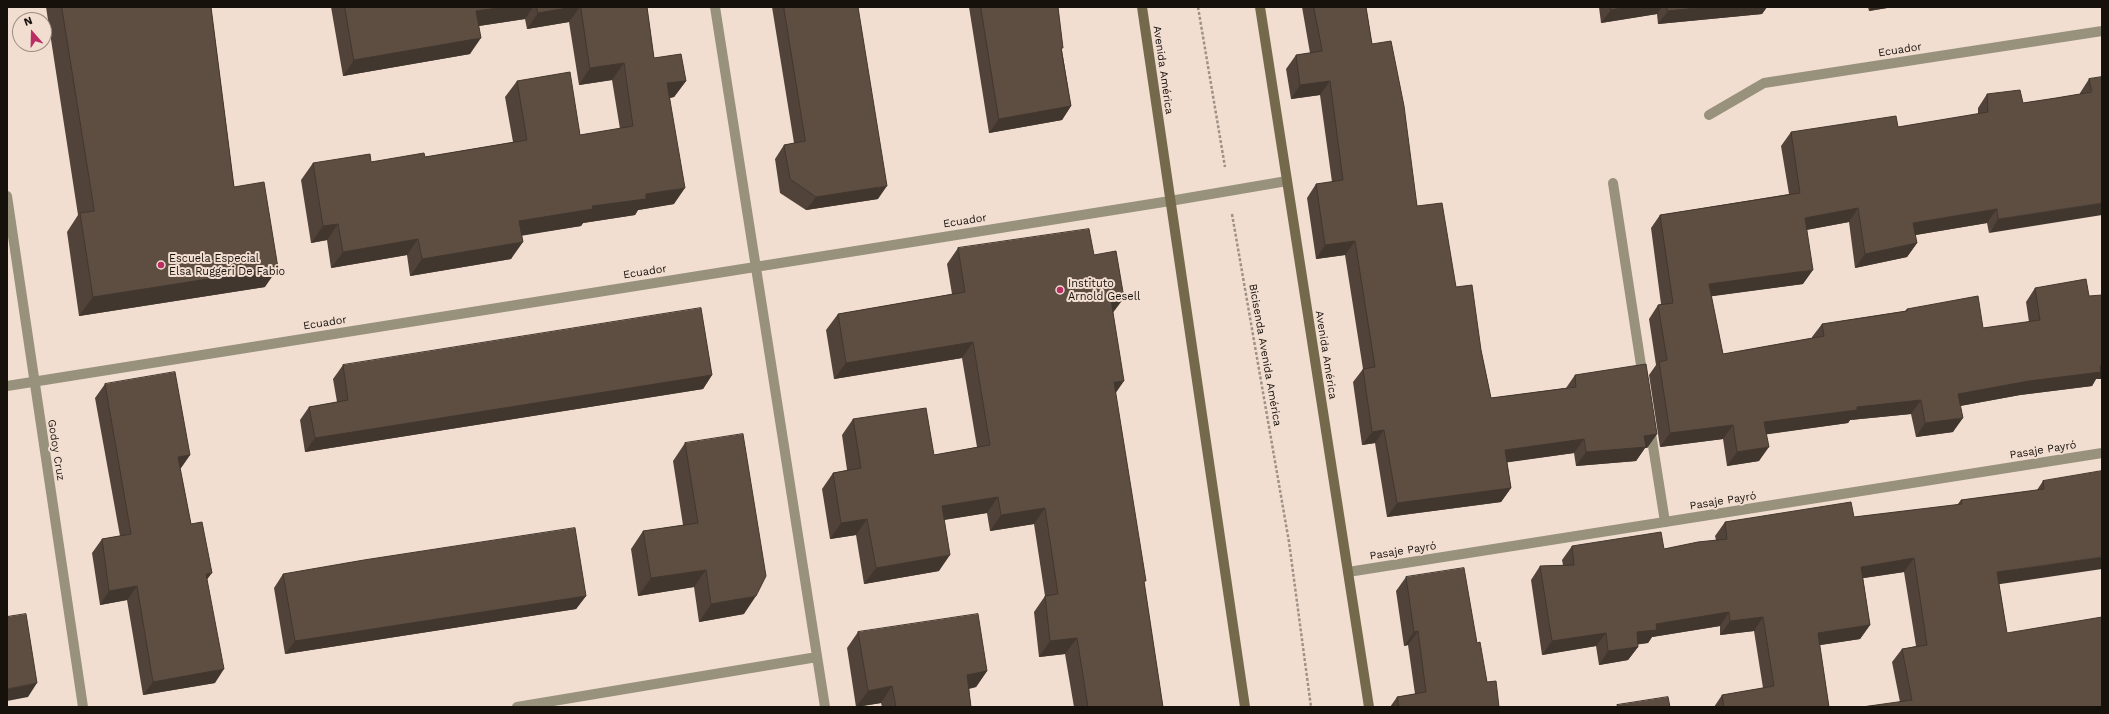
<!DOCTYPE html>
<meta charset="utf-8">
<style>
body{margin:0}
#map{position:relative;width:2109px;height:714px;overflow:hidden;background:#f2ded1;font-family:"Work Sans",sans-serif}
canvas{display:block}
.frame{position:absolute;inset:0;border:8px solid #17110c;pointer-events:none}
.north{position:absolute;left:12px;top:12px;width:40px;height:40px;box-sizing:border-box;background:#f2ded1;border:1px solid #9a8c82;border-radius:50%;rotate:340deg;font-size:11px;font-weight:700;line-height:16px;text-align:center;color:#17110c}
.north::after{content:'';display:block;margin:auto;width:14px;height:18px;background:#ba2e64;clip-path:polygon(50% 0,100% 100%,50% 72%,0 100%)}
</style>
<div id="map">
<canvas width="2109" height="714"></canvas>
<div class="frame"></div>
<div class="north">N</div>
</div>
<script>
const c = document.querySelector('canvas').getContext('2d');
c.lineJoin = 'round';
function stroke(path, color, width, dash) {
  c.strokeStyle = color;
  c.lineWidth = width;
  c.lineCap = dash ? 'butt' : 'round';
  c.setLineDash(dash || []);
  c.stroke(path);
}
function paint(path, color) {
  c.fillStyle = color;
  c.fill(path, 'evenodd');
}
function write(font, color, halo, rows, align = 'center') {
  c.font = font + ' "Work Sans",sans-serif';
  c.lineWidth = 4;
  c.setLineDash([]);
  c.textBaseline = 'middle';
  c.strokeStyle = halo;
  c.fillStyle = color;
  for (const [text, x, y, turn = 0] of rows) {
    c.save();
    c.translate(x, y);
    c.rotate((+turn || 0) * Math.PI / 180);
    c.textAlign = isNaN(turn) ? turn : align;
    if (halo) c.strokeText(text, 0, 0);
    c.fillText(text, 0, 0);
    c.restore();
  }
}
const path = new Path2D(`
 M1198 7 1225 167
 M1232 214 1289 542 1311 707`);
const service = new Path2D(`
 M1613 183 1643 378
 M1650 427 1665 522`);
const minor = new Path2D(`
 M715 7 825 707
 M1709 115 1764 83 2102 31
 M7 196 83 707
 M7 386 1170 201 1287 181
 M1348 572 2102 453
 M517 707 817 657`);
const secondary = new Path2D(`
 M1142 7 1245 707
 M1260 7 1369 707`);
const wall = new Path2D(`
 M46 7H211L234 187 265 287 79 316 67 232 78 215Z
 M331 7H647L654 58 686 81 674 97 670 98 674 204 638 210 635 215 583 223 581 226 522 235 511 259 410 276 407 255 331 268 327 240 311 243 301 180 313 163 371 162 425 157 513 142 505 97 517 81 580 135 620 129 612 80 579 85 569 22 527 29 525 19 479 26 470 54 343 76Z
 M772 7H858L878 199 806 210 780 193 775 159 784 145 794 143Z
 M969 7H1058L1062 50 1071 106 1062 120 989 133Z
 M1302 7H1366L1372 44 1417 206 1456 287 1481 350 1491 398 1566 388 1575 375 1657 434 1647 448H1645L1636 461 1576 466 1574 453 1507 462 1511 488 1501 502 1387 517 1375 443 1362 445 1353 382 1363 369 1345 255 1316 259 1307 198 1316 184 1332 182 1320 95 1291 99 1286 69 1296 55 1310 53Z
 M1599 7H1767L1762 14 1658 24 1657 14 1601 23Z
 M1868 7H1893L1869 11Z
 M2102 77 1989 233 1987 223 1915 235 1917 243 1907 257 1855 268 1849 222 1806 230 1803 284 1711 296 1723 354 1812 338V337L1822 324 1905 311 1907 309 1983 328 2029 322 2026 302 2035 288 2096 379 2092 386 2020 395 1960 406 1953 432 1916 437 1911 414 1850 420 1848 423 1766 434 1759 461 1727 466 1723 439 1660 447 1649 375 1656 365 1649 319 1658 305 1661 304 1651 228 1660 215 1789 194 1781 146 1791 132 1898 127 1978 114V108L1987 94 2023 103 2056 98 2080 94V93L2089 79Z
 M958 248 1094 255 1113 314 1115 393 1163 707H1074L1065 654 1039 657 1034 612 1045 596 1034 524 990 531 987 513 944 520 939 571 864 584 856 535 830 539 822 489 833 473 847 470 842 435 853 419 934 455 977 447 962 358 834 379 826 330 838 314 952 294 947 264Z
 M343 365 712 375 703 389 305 452 300 420 309 407 337 402 333 379Z
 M105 384 190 455 180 469 191 524 207 579 215 683 143 695 127 600 100 605 92 553 102 539 120 536 95 398Z
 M685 443 744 614 699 622 694 587 638 596 631 549 643 531 683 525 673 461Z
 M2102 471 1999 584 2007 633 2102 707 1900 702 1892 662 1902 649 1916 646 1904 572 1863 578 1870 625 1860 639 1819 645 1829 707H1714L1722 695 1763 688 1754 631 1720 635V626L1652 637 1648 643 1637 644 1638 647 1628 660 1599 665 1596 646 1542 655 1531 580 1540 566 1563 565 1562 560 1572 546 1664 549 1716 540 1715 536 1725 522 1854 517 1957 505 1961 500 2037 490 2043 481Z
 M283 574 586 596 576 609 285 654 274 588Z
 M1406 577 1477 643 1487 682 1499 707H1390L1397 697 1415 694 1408 645 1404 646 1396 591Z
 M858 632 987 671 976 687 969 689 971 707H882L881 703 856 707 847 648Z`);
const shadedWall = new Path2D(`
 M505 7H533L525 19 465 28 476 11Z
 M573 7H580L569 22 527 29 538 13Z
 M1626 7H1662L1657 14 1601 23 1611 10Z
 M1706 7H1767L1762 14 1658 24 1668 11Z
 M1872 7H1893L1869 11Z
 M481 38 470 54 343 76 354 60Z
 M624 63 612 80 579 85 590 68Z
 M686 81 674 97 656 100 667 83Z
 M1330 81 1320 95 1291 99 1300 85Z
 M1071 106 1062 120 989 133 999 119Z
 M887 186 878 199 806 210 816 197Z
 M685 188 674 204 638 210 635 215 583 223 581 226 508 238 519 221 592 206 646 194Z
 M2102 203V215L1989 233 1998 219Z
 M1858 208 1849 222 1795 232 1805 218Z
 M1997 209 1987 223 1904 237 1913 223Z
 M338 224 327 240 311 243 323 226Z
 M418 239 407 255 331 268 343 252Z
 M1355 241 1345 255 1316 259 1325 245Z
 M523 242 511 259 410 276 422 259Z
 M1917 243 1907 257 1855 268 1865 254Z
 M278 268 265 287 79 316 93 297Z
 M1813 270 1803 284 1699 298 1709 284Z
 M1124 298 1112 314 1111 300Z
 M973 342 962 358 834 379 846 363Z
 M2102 366V379H2096L2092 386 2020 395 1949 408 1958 394Z
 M712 375 703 389 305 452 315 438Z
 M1124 381 1113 397 1114 382Z
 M1921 400 1911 414 1850 420 1848 423 1755 436 1764 422 1857 407Z
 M1963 418 1953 432 1916 437 1925 423Z
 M1733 425 1723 439 1660 447 1670 433Z
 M1384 430 1375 443 1362 445 1372 432Z
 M1657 434 1647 448H1645L1636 461 1576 466 1586 452 1644 436Z
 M1584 439 1574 453 1496 464 1505 450Z
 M1769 447 1759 461 1727 466 1737 452Z
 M190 455 181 468 168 470 178 457Z
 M1511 488 1501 502 1387 517 1397 503Z
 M998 497 987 513 930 522 942 506Z
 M1045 508 1034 524 990 531 1001 515Z
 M867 519 856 535 830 539 841 523Z
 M950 555 939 571 864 584 876 568Z
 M2102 557V569L1987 586 1997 572Z
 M1914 558 1904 572 1851 580 1861 567Z
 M706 570 694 587 638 596 651 578Z
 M212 573 202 586 206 574Z
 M137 586 127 600 100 605 109 591Z
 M586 596 576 609 285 654 295 641Z
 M756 596 744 614 699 622 711 604Z
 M1729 612 1720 626 1652 637 1648 643 1627 646 1637 632 1656 624Z
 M1763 617 1754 631 1720 635 1730 621Z
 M1870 625 1860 639 1808 647 1818 633Z
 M1418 631 1408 645 1404 646 1414 632Z
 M1606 633 1596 646 1542 655 1552 641Z
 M1077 638 1065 654 1039 657 1050 641Z
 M1638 647 1628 660 1599 665 1608 651Z
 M224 669 215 683 143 695 153 682Z
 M987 671 976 687 955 691 967 675Z
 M37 683 28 697 7 701V689Z
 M892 686 881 703 856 707 868 691Z`);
const building = new Path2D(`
 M62 7H211L234 187 264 182 278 268 93 297 80 213 94 211Z
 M345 7H505L476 11 481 38 354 60Z
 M537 7H573L538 13Z
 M581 7H647L654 58 681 54 686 81 667 83 685 188 646 194V199L592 206 593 209 519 221 523 242 422 259 418 239 343 252 338 224 323 226 313 163 370 154 371 162 424 153 425 157 527 140 517 81 570 72 580 135 633 126 624 63 590 68Z
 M784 7H858L887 186 816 197 790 179 784 145 805 141Z
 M981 7H1058L1063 48H1061L1071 106 999 119Z
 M1314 7H1366L1372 44 1391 41 1404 106 1417 206 1442 203 1456 287 1472 285 1481 350 1491 398 1576 387 1575 375 1646 364 1657 434 1644 436 1646 447 1586 452 1584 439 1505 450 1511 488 1397 503 1384 430 1372 432 1363 369 1375 367 1355 241 1325 245 1316 184 1343 180 1330 81 1300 85 1296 55 1322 51Z
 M1611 7H1626L1611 10Z
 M1667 7H1706L1668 11Z
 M2102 77V203L1998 219 1997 209 1913 223 1917 243 1865 254 1858 208 1805 218 1813 270 1709 284 1723 354 1824 336 1822 324 1907 311V309L1978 296 1983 328 2040 320 2035 288 2086 279 2089 296 2102 295V366H2100L2101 372 2029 381 1958 394 1963 418 1925 423 1921 400 1857 407V410L1764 422 1769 447 1737 452 1733 425 1670 433 1659 362 1667 360 1658 305 1673 303 1660 215 1800 193 1791 132 1896 116 1898 127 1988 112 1987 94 2020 90 2023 103 2056 98 2092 92 2089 79Z
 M1089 229 1094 255 1116 251 1124 298 1111 300 1124 381 1114 382 1146 581H1144L1163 707H1088L1077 638 1050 641 1045 596 1058 594 1045 508 1001 515 998 497 942 506 950 555 876 568 867 519 841 523 833 473 861 468 853 419 926 408 934 455 990 445 973 342 846 363 838 314 965 292 958 248Z
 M701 308 712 375 315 438 309 407 348 400 343 365Z
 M175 372 190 455 178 457 191 524 202 522 212 573 206 574 224 669 153 682 137 586 109 591 102 539 131 534 105 384Z
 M743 434 766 576 756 596 711 604 706 570 651 578 643 531 698 523 685 443Z
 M2102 471V557L1997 572 2007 633 2102 617V707H1862L1912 700 1902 649 1927 645 1914 558 1861 567 1870 625 1818 633 1829 707H1724L1722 695 1774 686 1763 617 1730 621 1729 612 1656 624 1657 630 1637 632 1638 647 1608 651 1606 633 1552 641 1540 566 1574 565 1572 546 1661 532 1664 549 1698 542 1727 539 1725 522 1851 502 1854 517 1962 504 1961 500 2044 489 2043 481Z
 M575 528 586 596 295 641 283 574 364 560Z
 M1464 568 1477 643 1480 642 1487 682 1496 681 1499 707H1399L1397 697 1426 692 1418 631 1414 632 1406 577Z
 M26 614 37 683 7 689V617Z
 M978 614 987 671 967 675 971 707H896L892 686 868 691 858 632Z
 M1668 697 1670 707H1618L1617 705Z`);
const markers = [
 [161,265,4,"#ba2e64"],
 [1060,290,4,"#ba2e64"]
];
const streetNames = [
 ["Ecuador",1900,50,-9],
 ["Avenida América",1163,70,82],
 ["Ecuador",965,221,-9],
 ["Ecuador",645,272,-9],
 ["Ecuador",325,323,-9],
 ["Bicisenda Avenida América",1265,355,80],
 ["Avenida América",1326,355,81],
 ["Godoy Cruz",56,450,81],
 ["Pasaje Payró",2043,450,-9],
 ["Pasaje Payró",1723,501,-9],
 ["Pasaje Payró",1403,551,-9]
];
const poiNames = [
 ["Escuela Especial",169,259],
 ["Elsa Ruggeri De Fabio",169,272],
 ["Instituto",1068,284],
 ["Arnold Gesell",1068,297]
];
stroke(path, '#9f9187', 2.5, [3, 2]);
stroke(service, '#98917c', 10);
stroke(minor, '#98917c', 10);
stroke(secondary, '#75694b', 10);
paint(wall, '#514339');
paint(shadedWall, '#42372e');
paint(building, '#5e4e42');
stroke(building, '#42372e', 1);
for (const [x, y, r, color] of markers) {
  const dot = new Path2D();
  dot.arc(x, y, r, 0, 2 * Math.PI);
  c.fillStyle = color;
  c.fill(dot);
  stroke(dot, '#f2ded1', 1.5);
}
write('11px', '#17110c', '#f2ded1', streetNames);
write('11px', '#17110c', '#f2ded1', poiNames, 'left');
</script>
